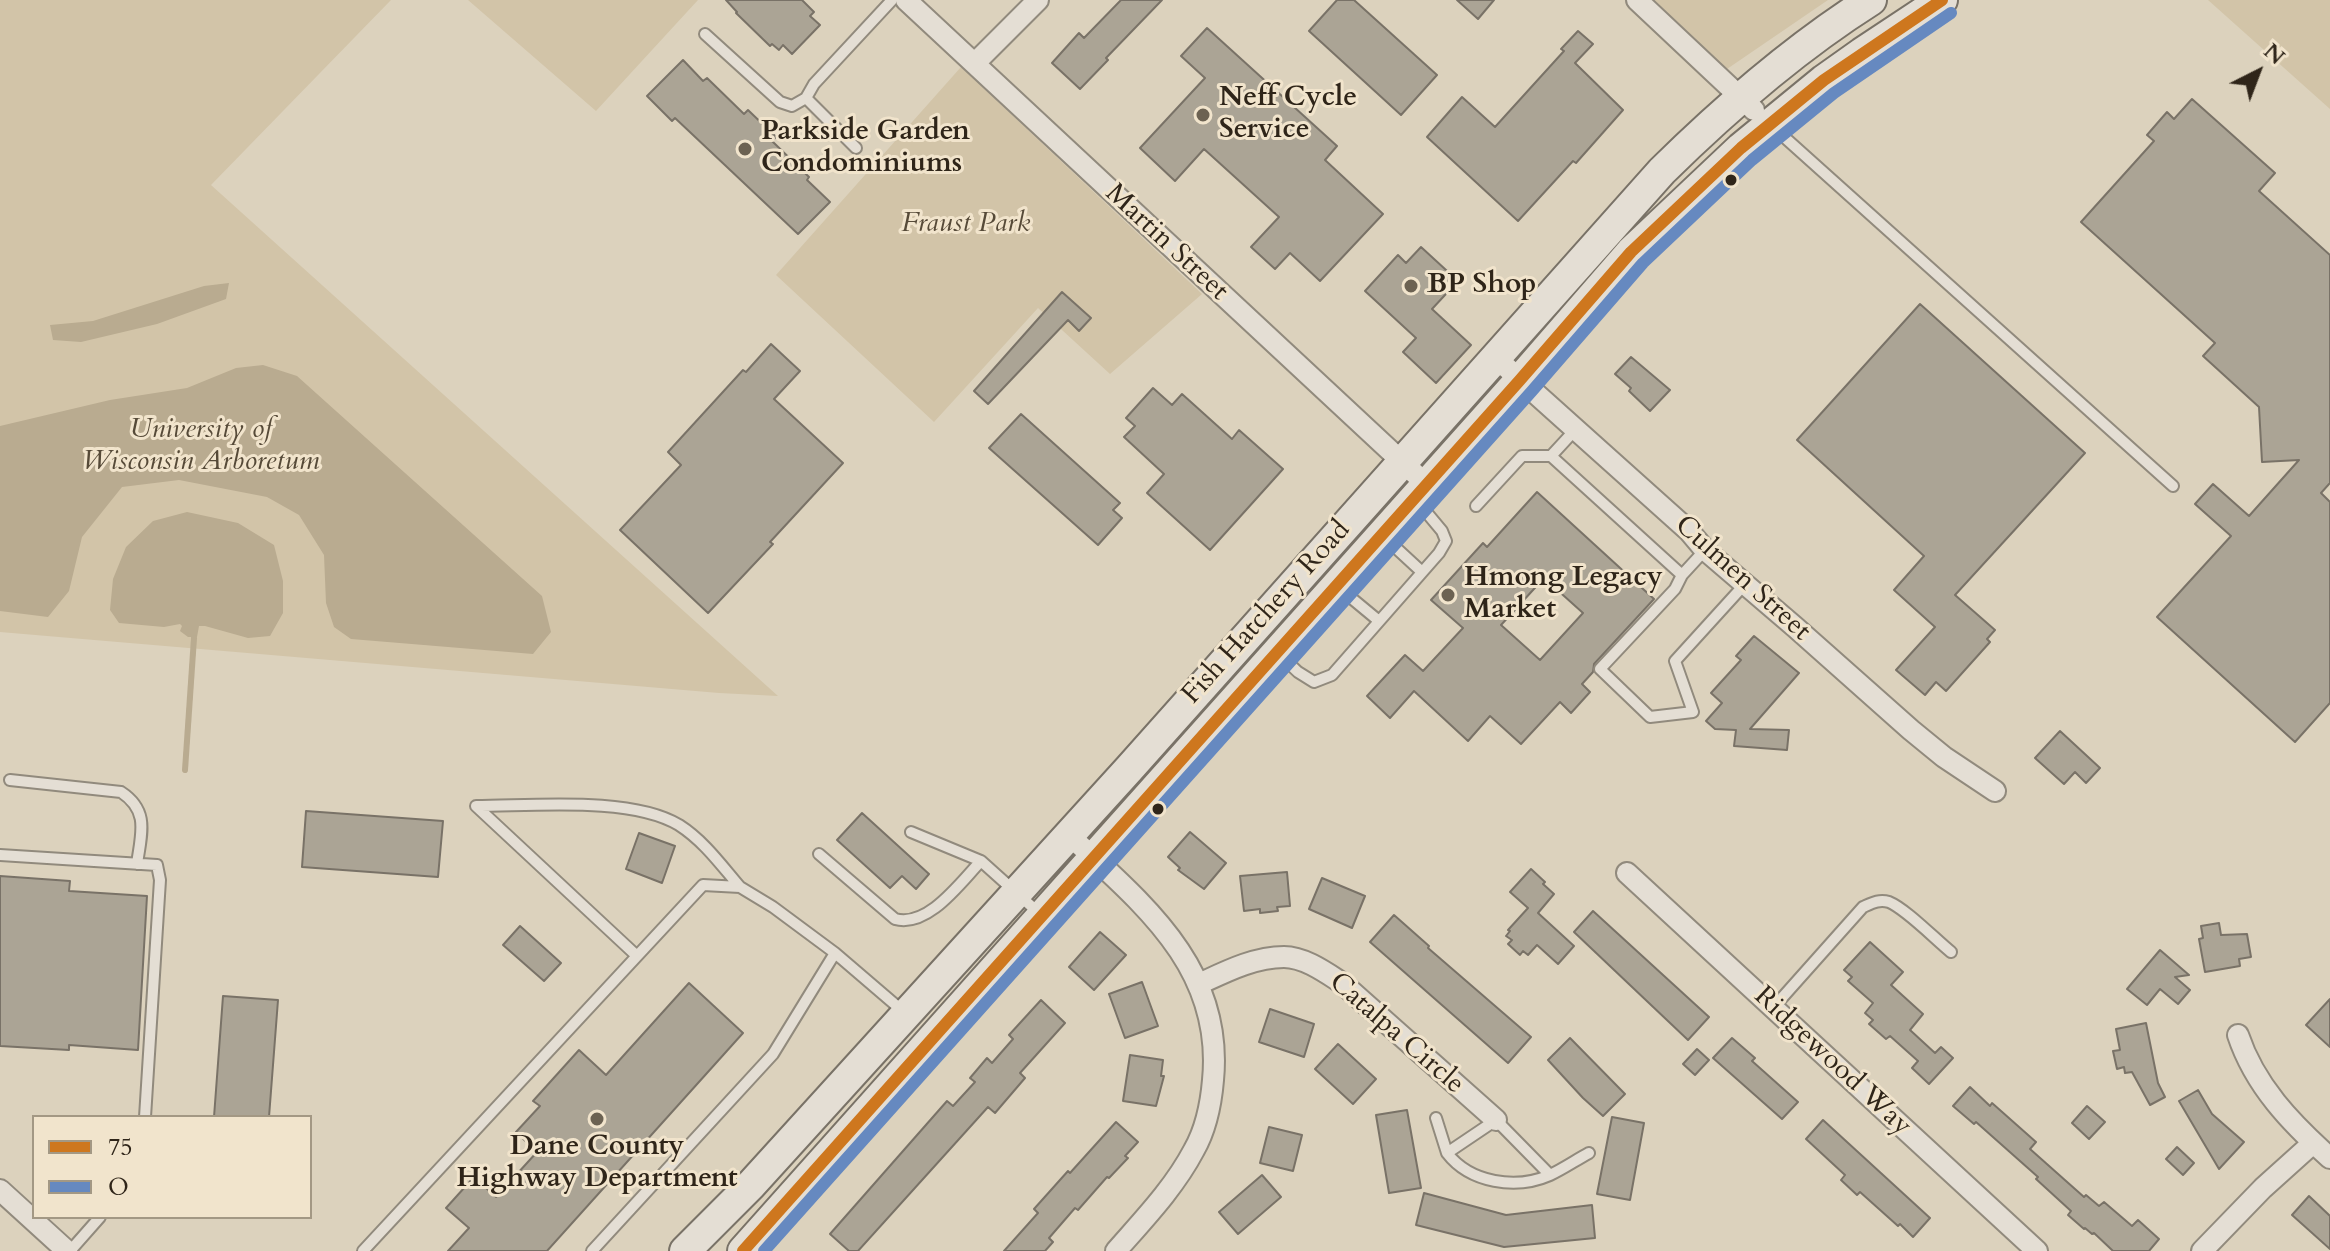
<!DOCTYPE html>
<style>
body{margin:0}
#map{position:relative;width:2330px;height:1251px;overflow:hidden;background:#dcd2bd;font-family:Cardo,serif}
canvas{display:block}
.legend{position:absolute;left:32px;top:1115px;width:280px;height:104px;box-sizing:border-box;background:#f1e4cc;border:2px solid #a39884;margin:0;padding:10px 14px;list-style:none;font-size:24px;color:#2f2519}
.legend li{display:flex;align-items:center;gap:16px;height:40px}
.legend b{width:40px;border:2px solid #a39884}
.north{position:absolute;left:2218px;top:32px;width:80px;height:80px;-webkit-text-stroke:6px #f1e4cc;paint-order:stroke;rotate:42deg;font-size:22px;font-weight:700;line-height:32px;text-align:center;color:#2f2519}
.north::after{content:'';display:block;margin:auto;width:28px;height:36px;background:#2f2519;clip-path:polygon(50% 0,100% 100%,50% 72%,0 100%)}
</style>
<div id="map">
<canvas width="2330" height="1251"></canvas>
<ul class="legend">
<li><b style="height:10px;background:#ce771e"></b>75</li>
<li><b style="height:10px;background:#6689c0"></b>O</li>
</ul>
<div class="north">N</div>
</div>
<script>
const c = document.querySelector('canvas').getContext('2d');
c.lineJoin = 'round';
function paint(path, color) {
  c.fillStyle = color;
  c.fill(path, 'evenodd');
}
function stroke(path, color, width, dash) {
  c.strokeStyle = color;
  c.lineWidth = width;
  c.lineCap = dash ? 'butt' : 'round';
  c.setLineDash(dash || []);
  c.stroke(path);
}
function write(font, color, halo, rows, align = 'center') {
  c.font = font + ' Cardo,serif';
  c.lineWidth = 6;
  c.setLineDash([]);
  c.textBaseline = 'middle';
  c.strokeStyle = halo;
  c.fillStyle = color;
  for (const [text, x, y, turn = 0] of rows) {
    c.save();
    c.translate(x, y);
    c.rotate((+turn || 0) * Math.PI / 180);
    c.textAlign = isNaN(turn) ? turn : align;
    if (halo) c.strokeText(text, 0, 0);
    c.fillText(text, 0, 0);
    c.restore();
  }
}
const green = new Path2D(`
 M0 0H391L211 185 778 696 719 693 0 632Z
 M468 0H698L596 111Z
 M1654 0H1828L1727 69Z
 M2208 0H2330V109Z
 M961 67 1202 294 1110 374 1038 308 934 422 776 275Z`);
const water = new Path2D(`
 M229 283 226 299 157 324 81 342 53 340 50 325 93 321 204 286Z
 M263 365 297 376 542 596 551 632 533 654 351 639 334 627 326 603 324 555 299 515 267 497 179 480 122 487 82 537 69 591 48 617 0 611V426L110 400 187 388 236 368Z
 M187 512 238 523 274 545 283 581V613L270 636 248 638 205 626H199L197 637H188L180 631 182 626 180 624 164 627 119 623 110 610 113 579 126 547 153 521Z`);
const stream = new Path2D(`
 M185 770 194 638`);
const building = new Path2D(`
 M726 0H802L814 12 810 16 820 25 792 54 783 45 779 50 772 44 770 46 736 13 737 12Z
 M1121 0H1162L1106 58 1108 60 1080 89 1052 63 1079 33 1084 38Z
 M1337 0H1354L1437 75 1401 115 1309 31Z
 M1457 0H1494L1478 19Z
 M1207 28 1337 146 1325 160 1383 214 1320 281 1290 253 1275 269 1251 247 1279 217 1204 149 1175 181 1140 148 1205 78 1181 56Z
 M1578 31 1593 44 1575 63 1623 110 1576 163 1573 161 1518 221 1427 137 1462 97 1495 127 1564 51 1561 49Z
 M683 60 703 81 707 78 744 114 748 110 776 137 772 141 809 177 807 180 830 202 798 234 675 118 672 121 647 96Z
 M2192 99 2275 173 2259 191 2330 255V483L2321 493 2330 502V703L2295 742 2157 617 2231 536 2195 504 2213 484 2249 516 2299 460 2262 462 2259 407 2203 356 2215 343 2081 222 2154 141 2147 135 2167 112 2174 119Z
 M1421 247 1458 281 1432 309 1471 345 1436 383 1403 352 1416 338 1365 291 1398 255 1406 263Z
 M1062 292 1091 318 1079 331 1068 320 988 404 974 391Z
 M1920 304 2085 453 1955 595 1995 630 1987 639 1990 642 1946 691 1936 682 1925 695 1896 670 1935 627 1894 590 1924 556 1797 440Z
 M771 344 800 371 774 399 843 463 770 542 773 544 708 613 620 530 681 465 668 452 743 370 746 372Z
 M1631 357 1670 390 1650 411 1629 391 1631 388 1615 374Z
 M1153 388 1172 405 1182 394 1232 439 1239 430 1283 469 1210 550 1147 493 1164 474 1124 437 1135 426 1126 418Z
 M1021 414 1120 503 1113 510 1122 518 1098 545 989 448Z
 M1537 492 1654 599 1594 664 1593 672 1582 684 1590 692 1571 713 1560 702 1521 744 1490 716 1468 741 1414 691 1390 718 1367 696 1405 655 1423 671 1463 628 1431 600 1483 543 1487 547ZM1544 578 1583 613 1540 660 1501 625Z
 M1754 636 1799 673 1750 729 1789 730 1787 750 1734 746 1736 730 1715 729 1706 721 1722 703 1711 693 1741 660 1736 656Z
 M2060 731 2100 768 2086 783 2075 772 2064 784 2035 758Z
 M306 811 443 821 438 877 302 867Z
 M862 813 929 874 916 889 902 876 890 888 837 840Z
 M1190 832 1226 863 1204 889 1178 870 1180 868 1168 857Z
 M639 833 675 846 662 883 626 869Z
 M1531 869 1545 882 1543 884 1554 894 1538 913 1574 946 1558 964 1537 945 1528 955 1523 951 1520 955 1508 944 1512 940 1506 936 1510 931 1508 930 1528 908 1510 892Z
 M1287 872 1290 906 1277 907 1278 911 1260 913V909L1244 911 1240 876Z
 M0 876 70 881 69 891 147 896 138 1050 69 1045V1050L0 1046Z
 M1322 878 1365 896 1352 928 1309 909Z
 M1593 911 1709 1017 1688 1040 1574 932Z
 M1394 915 1429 946 1428 948 1531 1037 1508 1063 1370 942Z
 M2219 923 2221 935 2247 934 2251 957 2239 959 2240 966 2205 972 2199 939 2203 938 2201 926Z
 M520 926 561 963 544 981 503 945Z
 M1100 932 1126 955 1094 990 1069 967Z
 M1870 942 1903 972 1891 985 1923 1014 1910 1030 1935 1053 1941 1047 1953 1058 1929 1084 1912 1068 1918 1061 1890 1036 1886 1039 1869 1024 1873 1020 1865 1013 1873 1003 1848 981 1852 977 1844 970Z
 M2160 950 2189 975 2175 977 2190 990 2178 1004 2160 989 2147 1005 2127 989Z
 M1142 982 1158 1026 1125 1038 1109 994Z
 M689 983 743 1033 547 1251H448L469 1228 446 1208 474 1177 496 1197 537 1152 516 1132 540 1106 533 1101 579 1050 606 1075Z
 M223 996 278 1000 269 1117H214Z
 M2330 999V1047L2306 1025Z
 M1041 1000 1065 1023 1020 1073 1025 1078 995 1113 988 1107 858 1251H849L830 1234 947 1101 953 1106 975 1082 970 1078 987 1058 992 1063 1013 1039 1009 1035Z
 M1270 1009 1314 1024 1304 1057 1259 1042Z
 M2146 1023 2158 1083 2165 1097 2150 1105 2132 1072 2125 1073 2124 1067 2117 1069 2113 1051 2120 1050 2116 1029Z
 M1570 1038 1625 1094 1603 1116 1583 1098 1548 1060Z
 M1732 1038 1755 1058 1752 1061 1798 1102 1782 1119 1713 1058Z
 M1338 1044 1376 1079 1353 1104 1315 1069Z
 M1697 1049 1709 1060 1695 1075 1683 1064Z
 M1130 1055 1163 1060 1161 1076H1164L1156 1106 1123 1101Z
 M1970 1087 1990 1106 1992 1103 2036 1142 2030 1149 2084 1197 2086 1195 2099 1206 2104 1202 2132 1226 2138 1220 2159 1239 2149 1251H2113L2094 1233 2092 1234 2085 1228 2084 1229 2068 1215 2071 1211 2036 1179 2038 1177 1976 1122 1974 1124 1953 1106Z
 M2198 1090 2212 1114 2244 1142 2219 1169 2179 1101Z
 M2087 1106 2105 1122 2089 1139 2072 1123Z
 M1407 1110 1421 1188 1389 1193 1376 1115Z
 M1612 1117 1644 1123 1630 1200 1597 1194Z
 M1823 1120 1930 1218 1913 1237 1900 1224 1898 1226 1860 1192 1857 1195 1841 1180 1845 1175 1806 1139Z
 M1116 1122 1138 1142 1125 1156 1128 1158 1109 1178 1107 1177 1078 1210 1075 1208 1049 1238 1053 1242 1045 1251H1004L1038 1213 1034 1209 1068 1171 1070 1173Z
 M1269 1127 1302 1135 1293 1171 1260 1163Z
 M2177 1147 2194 1163 2183 1175 2166 1159Z
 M1262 1175 1281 1197 1238 1234 1219 1212Z
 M1424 1193 1506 1215 1592 1205 1595 1238 1504 1247 1416 1225Z
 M2309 1196 2330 1216V1249L2292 1215Z`);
const lane = new Path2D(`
 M705 34 780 102 792 106 806 98
 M1773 127 2173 486
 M856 148 806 98 814 84 892 0
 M1551 456 1575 430
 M1476 506 1522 456H1551L1682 575
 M1383 536 1422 572
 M1705 550 1682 575 1675 589 1600 669 1650 717 1693 712 1675 661 1745 584
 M1338 587 1379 621
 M1278 653 1298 672 1314 682 1332 675 1439 553 1446 541 1442 531 1417 501
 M10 780 121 792C150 811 141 834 137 864
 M911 832 981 861
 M819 854 895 919C928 928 960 883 981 861L1040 914
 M0 855 157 865 160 880 145 1117
 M637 956 476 806C532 806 631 796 679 825 704 841 721 865 740 887
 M1773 1008 1863 907C1872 903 1879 899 1889 902 1906 909 1935 939 1951 952
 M1436 1118 1447 1153
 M1550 1175 1496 1120 1447 1153C1470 1183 1516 1190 1550 1175 1563 1169 1576 1160 1589 1153
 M70 1251 100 1217
 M363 1251 703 885 740 887 773 907 835 953 905 1013
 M592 1251 773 1054 835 953`);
const street = new Path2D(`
 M906 0 1427 485
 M1637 0 1754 110
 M975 63 1038 0
 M1496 358 1689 531 1705 550 1795 627 1911 730 1944 757 1995 791
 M1069 835C1143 904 1224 968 1213 1080 1211 1104 1206 1129 1194 1150 1174 1188 1144 1219 1116 1251
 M1627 873 2037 1251
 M1199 984C1225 972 1254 957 1284 957 1304 957 1325 972 1342 983L1496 1120
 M2238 1035C2255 1086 2291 1123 2330 1158
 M0 1190 67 1251
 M2202 1251 2263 1188 2313 1143`);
const secondary = new Path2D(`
 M685 1251 750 1186 1129 769 1662 171C1726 108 1795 48 1871 0
 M743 1251 1520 380 1631 252 1741 148 1824 80 1862 53 1942 0`);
const bus1 = new Path2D(`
 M743 1251 1520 380 1631 252 1741 148 1824 80 1942 0`);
const bus2 = new Path2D(`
 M764 1251 1532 391 1643 263 1752 160 1834 93 1951 13`);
const markers = [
 [1203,115,8,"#6c6252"],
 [745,149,8,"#6c6252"],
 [1731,180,7,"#2f2519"],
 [1411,286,8,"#6c6252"],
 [1448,595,8,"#6c6252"],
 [1158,809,7,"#2f2519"],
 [597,1119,8,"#6c6252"]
];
const poiNames = [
 ["Neff Cycle",1219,99],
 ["Service",1219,131],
 ["Parkside Garden",761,133],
 ["Condominiums",761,165],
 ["BP Shop",1427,286],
 ["Hmong Legacy",1464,579],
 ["Market",1464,611],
 ["Dane County",597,1148,"center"],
 ["Highway Department",597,1180,"center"]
];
const parkNames = [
 ["Fraust Park",966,225],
 ["University of",201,431],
 ["Wisconsin Arboretum",201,463]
];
const streetNames = [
 ["Martin Street",1166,243,43],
 ["Culmen Street",1742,579,42],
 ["Fish Hatchery Road",1267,613,-48],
 ["Catalpa Circle",1396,1034,41],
 ["Ridgewood Way",1832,1062,43]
];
paint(green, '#d2c4a8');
paint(water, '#b9ab90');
stroke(stream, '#b9ab90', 6);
paint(building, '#aba495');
stroke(building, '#797267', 2);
stroke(lane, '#918a7d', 14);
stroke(street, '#918a7d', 24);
stroke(secondary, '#797267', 34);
stroke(lane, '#e4ded4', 10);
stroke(street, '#e4ded4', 20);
stroke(secondary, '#e4ded4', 30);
stroke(bus1, '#ce771e', 12);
stroke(bus2, '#6689c0', 12);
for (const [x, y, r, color] of markers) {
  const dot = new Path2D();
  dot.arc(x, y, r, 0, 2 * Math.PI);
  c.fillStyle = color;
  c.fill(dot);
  stroke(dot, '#f1e4cc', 3);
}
write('bold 28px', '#2f2519', '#f1e4cc', poiNames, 'left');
write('italic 28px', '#564a38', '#f1e4cc', parkNames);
write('28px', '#2f2519', '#f1e4cc', streetNames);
</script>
